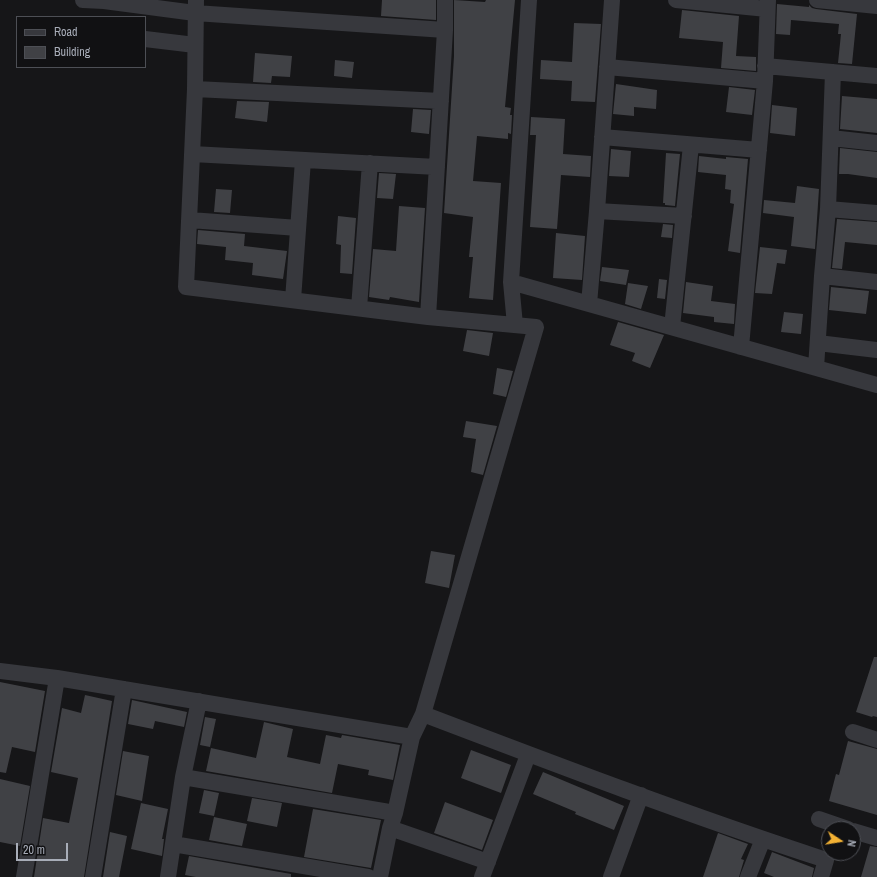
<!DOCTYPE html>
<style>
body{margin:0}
#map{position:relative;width:877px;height:877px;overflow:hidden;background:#161618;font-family:"Archivo Narrow",sans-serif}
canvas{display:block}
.legend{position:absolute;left:16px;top:16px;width:130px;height:52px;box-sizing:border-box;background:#111113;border:1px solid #4d4f55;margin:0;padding:5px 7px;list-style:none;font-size:12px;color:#a8adb8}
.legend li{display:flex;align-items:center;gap:8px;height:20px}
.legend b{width:20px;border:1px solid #4d4f55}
.north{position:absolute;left:821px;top:821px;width:40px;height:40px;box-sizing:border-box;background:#111113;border:1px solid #4d4f55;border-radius:50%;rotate:102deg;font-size:11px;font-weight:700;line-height:16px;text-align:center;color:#a8adb8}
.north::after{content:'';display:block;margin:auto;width:14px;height:18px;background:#f2b134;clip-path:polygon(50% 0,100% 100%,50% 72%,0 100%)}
.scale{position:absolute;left:16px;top:843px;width:52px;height:18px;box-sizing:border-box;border:2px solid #a8adb8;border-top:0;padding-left:5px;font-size:12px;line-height:14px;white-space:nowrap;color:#a8adb8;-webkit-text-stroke:3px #111113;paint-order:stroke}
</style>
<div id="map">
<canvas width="877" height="877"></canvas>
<ul class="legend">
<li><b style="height:5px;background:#37383d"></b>Road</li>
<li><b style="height:11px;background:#404145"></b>Building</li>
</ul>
<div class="north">N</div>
<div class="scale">20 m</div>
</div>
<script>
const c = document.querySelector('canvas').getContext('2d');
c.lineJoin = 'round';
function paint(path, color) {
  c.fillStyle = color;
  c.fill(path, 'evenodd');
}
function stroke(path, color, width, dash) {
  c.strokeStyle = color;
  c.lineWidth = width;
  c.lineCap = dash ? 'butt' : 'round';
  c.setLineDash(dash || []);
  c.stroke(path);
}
const building = new Path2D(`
 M382 0H436V20L381 16Z
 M454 0 485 2 486 0H515L505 107 511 108 510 115H512L511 134 508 133V139L477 136 473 181 501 183 493 300 469 298 473 257H469L473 217 444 213 454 56Z
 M777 4 809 7V5L812 8 816 9 857 14 852 64 838 63 841 34H838L839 24 791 20 790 35 776 34Z
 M682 10 739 16 736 56 756 57V71L721 68 723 42 679 38Z
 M574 23 601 24 595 102 571 101 572 81 540 79 541 60 572 62Z
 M255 53 292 56 290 77 272 76 271 83 253 82Z
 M335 60 354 62 352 78 334 76Z
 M616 84 657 90 656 109 634 107V116L613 114Z
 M729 87 755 90 752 115 726 112Z
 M842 96 877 99V133L840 129Z
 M237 101 269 102 267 122 235 118Z
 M772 105 797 108 795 136 770 133Z
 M413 109 431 110 429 134 411 132Z
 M531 117 565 119 563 154 591 156 590 177 561 175 557 229 530 227 536 135H530Z
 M840 148 877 152V178L848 174H839Z
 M611 149 631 151 629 177 609 176Z
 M666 153 680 154 675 206 665 205V203H663Z
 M699 156 726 159V157L748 159 740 253 728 251 734 204 730 203 731 190 725 189 726 175 698 172Z
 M379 173 396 174 393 199 377 198Z
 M797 186 819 189 815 249 791 246 794 217 763 213 764 200 795 203Z
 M216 189 232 190 230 213 214 212Z
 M399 206 425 208 419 302 390 297 389 300 369 297 373 249 396 251Z
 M338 216 356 218 352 274 340 273 341 245 336 244Z
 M837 219 877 222V245L845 242 842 269 832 268Z
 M663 224 673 225 672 238 661 237Z
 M198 230 245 234 244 246 287 251 283 279 252 275 253 263 225 260 226 247 197 244Z
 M556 233 585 236 582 280 553 278Z
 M760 247 787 250 785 264 777 263 772 294 755 293Z
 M602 267 629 270 626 285 600 281Z
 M659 279 667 280 665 299 657 298Z
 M686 282 713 286 711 301 735 304 734 324 714 322V317L683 313Z
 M628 283 648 286 641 309 625 304Z
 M831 287 869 291 866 314 829 310Z
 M784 312 803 314 801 334 781 332Z
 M618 322 664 335 650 368 632 361 635 353 610 345Z
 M467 330 493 333 489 356 463 351Z
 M497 368 513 371 506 397 493 394Z
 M466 421 497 426 483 475 471 472 476 439 463 437Z
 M431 551 455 555 449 588 425 583Z
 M874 657H877V717L873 716 872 717 856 712Z
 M0 682 45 691 35 752 12 747 6 773 0 772Z
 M85 695 112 701 84 877H34L43 818 69 823 78 778 51 772 62 708 81 713Z
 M132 700 187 712 184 727 155 721 153 729 128 724Z
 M205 717 216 719 210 747 200 745Z
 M264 722 293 729 287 757 320 764 326 735 341 738 342 735 400 745 393 780 368 775 369 770 338 764 332 793 206 771 211 748 256 758Z
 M848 741 877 749V815L829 801 836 774 839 775Z
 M471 750 511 765 501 793 461 778Z
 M123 751 149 756 142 801 116 795Z
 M543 772 624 806 614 830 575 814 576 812 533 794Z
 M0 779 30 786 20 846 0 842Z
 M204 790 219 793 214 816 199 813Z
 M252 798 282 803 277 827 247 821Z
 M445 802 493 820 482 850 434 833Z
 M141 803 168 809 162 839H164L162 856 131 849Z
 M313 809 381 820 371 868 304 857Z
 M214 817 247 824 242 846 209 840Z
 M110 832 127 836 119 877H103Z
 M718 833 748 844 741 859 744 860 739 877H703Z
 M870 846 877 847V877H861Z
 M772 852 814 868 812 877H774L764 873Z
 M189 856 291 874V877H196L185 875Z`);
const street = new Path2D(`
 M83 0 104 1 195 13 445 30
 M196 0 195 89 186 287 428 317 536 327 423 714 412 737 395 813 390 828 380 877
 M676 0 767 9
 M817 0 877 6
 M145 39 195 45
 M765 66 877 76
 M607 67 765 81
 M195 89 441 101
 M602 137 759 150
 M831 138 877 143
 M192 154 437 167
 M828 209 877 213
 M597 211 684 216
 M190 220 298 228
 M822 276 877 282
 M511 282 877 385
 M293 300 303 160
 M589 304 597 211 612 0
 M359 308 370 163
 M428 317 445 30V0
 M515 325 511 282 529 0
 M672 327 691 145
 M818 343 877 350
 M741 347 765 81 768 0
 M816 368 822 276 828 209 833 72
 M0 671 57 678 412 737
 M423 714C557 765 691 816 826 860L821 877
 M853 732 877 740
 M183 777 395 813
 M819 819 848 829
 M390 828 488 862
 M853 831 877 838
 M173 844 368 877
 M24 877 57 678
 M93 877 124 689
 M168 877 183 777 199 701
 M482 877 528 755
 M611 877 641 795
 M748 877 763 839`);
paint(building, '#404145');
stroke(street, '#37383d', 16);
</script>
